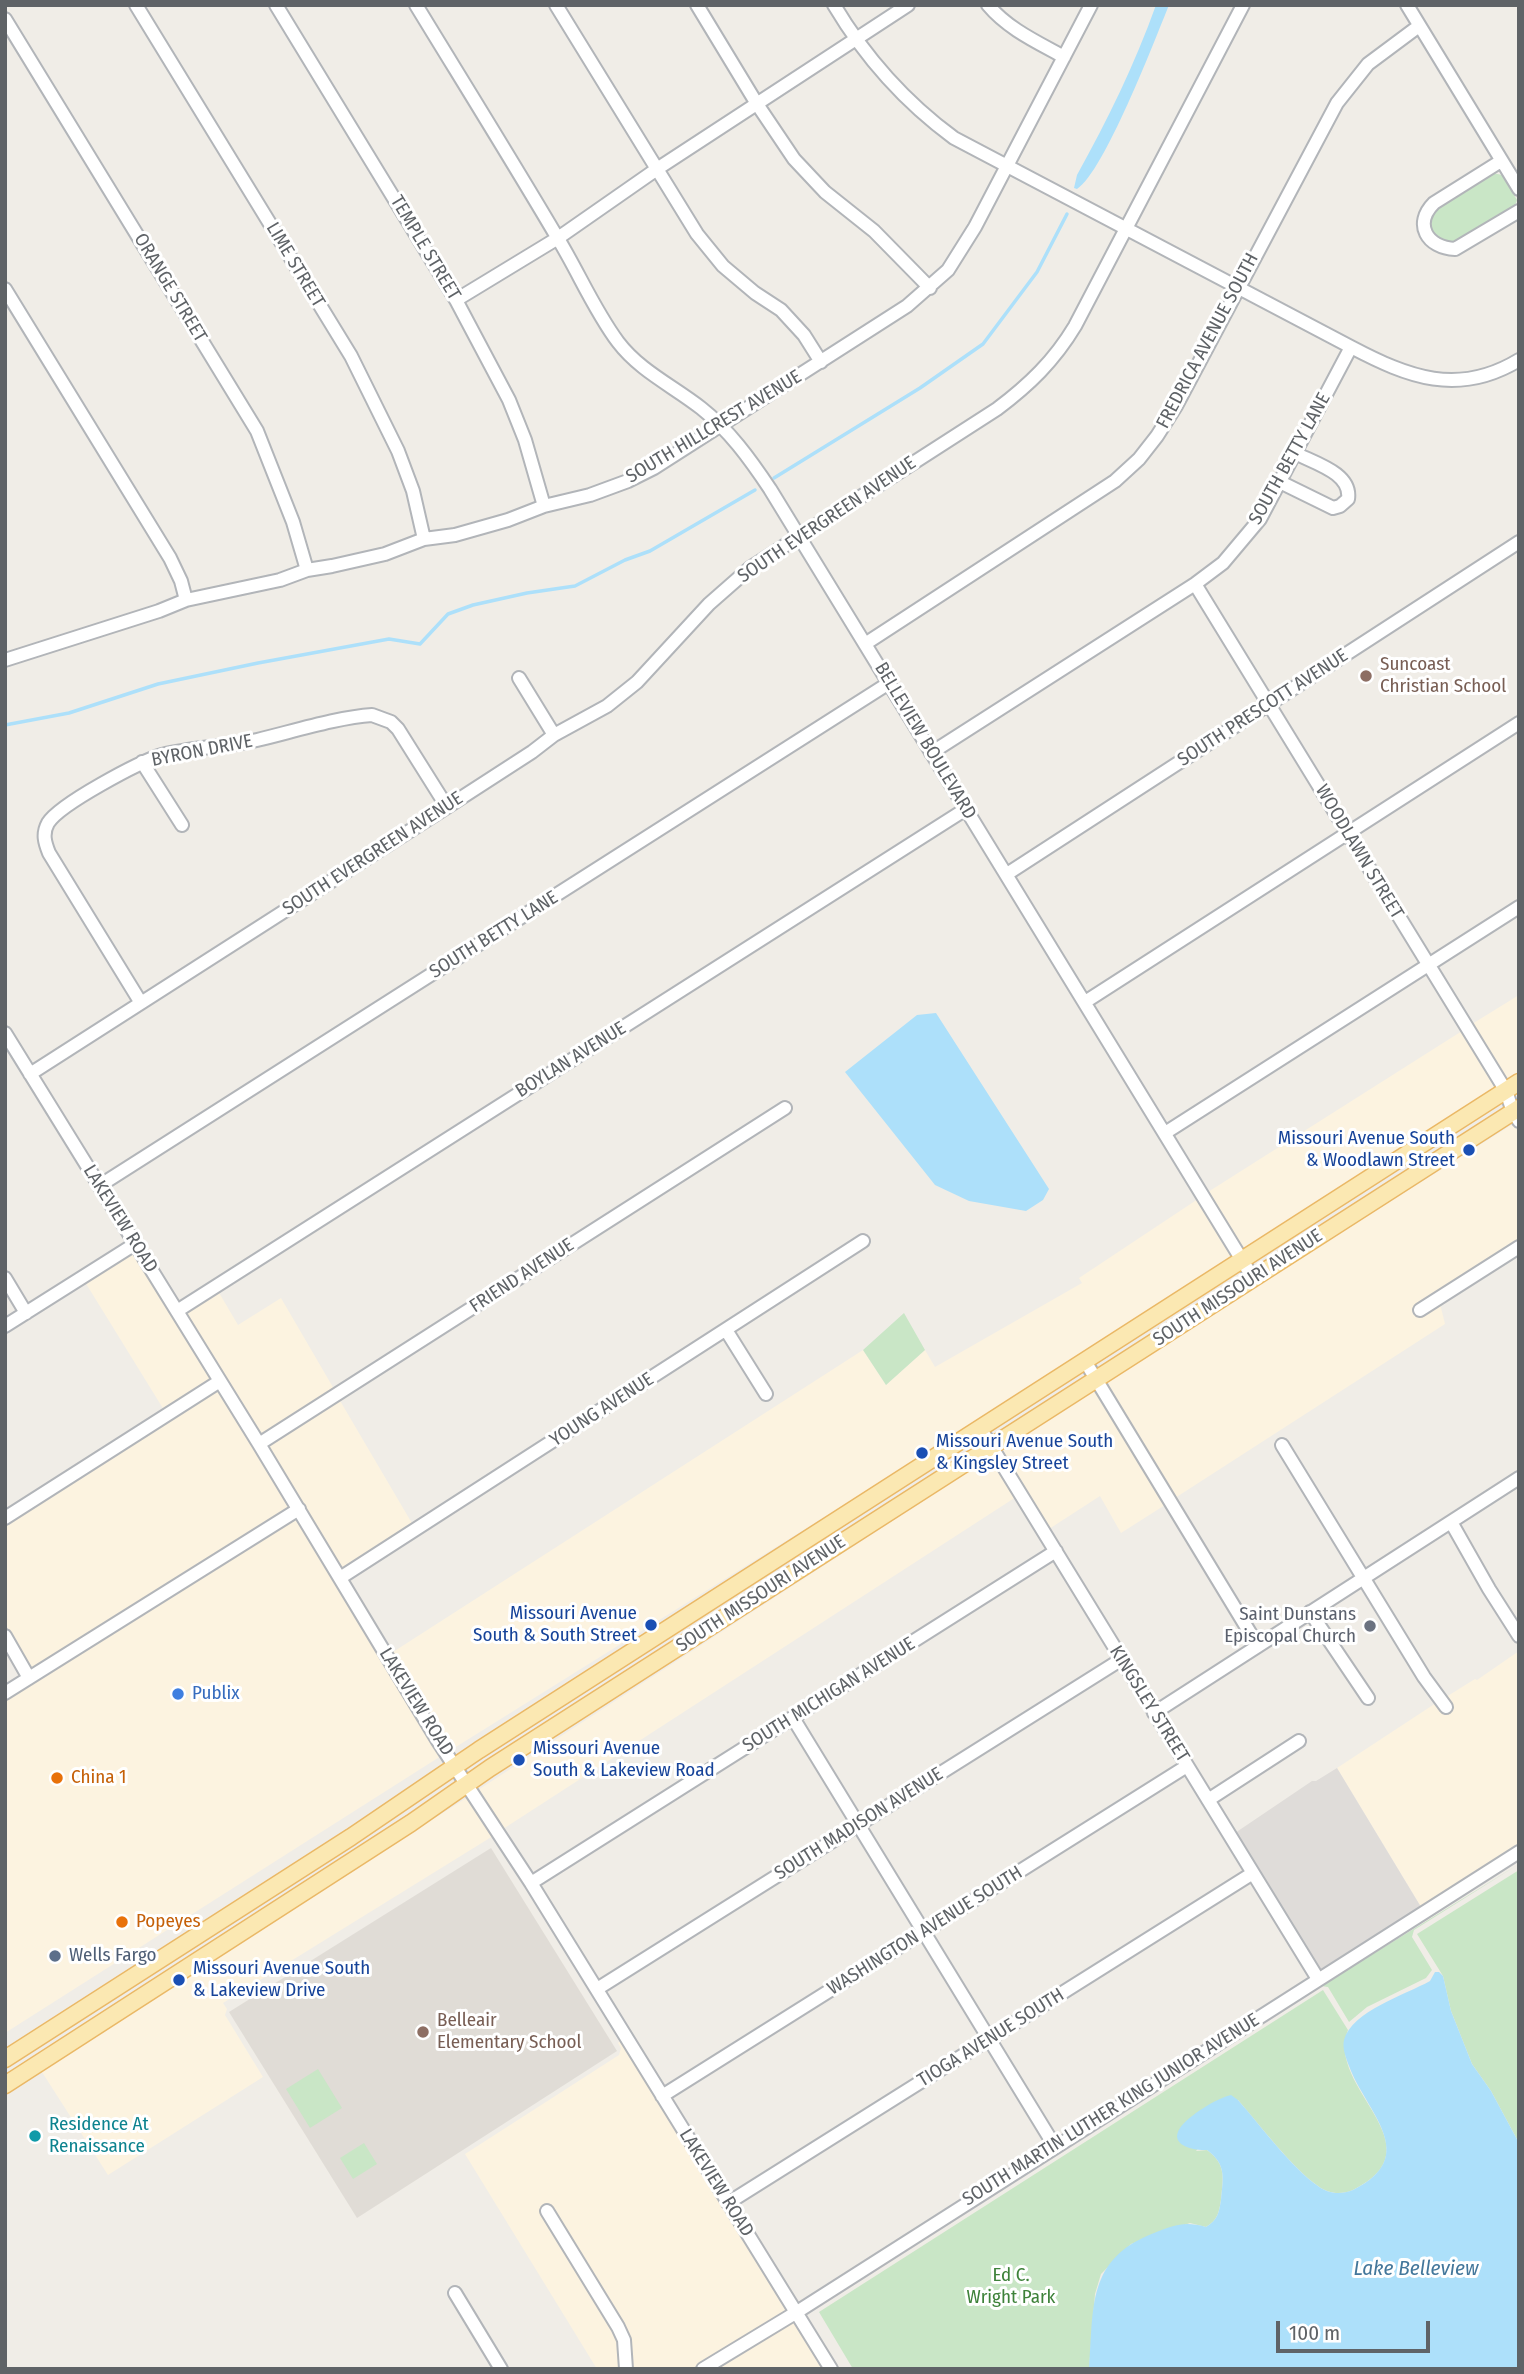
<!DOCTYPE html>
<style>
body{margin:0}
#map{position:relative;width:1524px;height:2374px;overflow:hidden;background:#f0ede7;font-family:"Fira Sans Condensed",sans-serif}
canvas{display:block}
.frame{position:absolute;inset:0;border:7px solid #5f6367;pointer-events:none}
.scale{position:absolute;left:1276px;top:2321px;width:154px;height:32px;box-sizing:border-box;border:4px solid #5f6367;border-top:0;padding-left:9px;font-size:21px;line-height:24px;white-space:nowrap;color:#5f6367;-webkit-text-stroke:5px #fff;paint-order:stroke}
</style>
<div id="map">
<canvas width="1524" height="2374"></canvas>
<div class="frame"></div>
<div class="scale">100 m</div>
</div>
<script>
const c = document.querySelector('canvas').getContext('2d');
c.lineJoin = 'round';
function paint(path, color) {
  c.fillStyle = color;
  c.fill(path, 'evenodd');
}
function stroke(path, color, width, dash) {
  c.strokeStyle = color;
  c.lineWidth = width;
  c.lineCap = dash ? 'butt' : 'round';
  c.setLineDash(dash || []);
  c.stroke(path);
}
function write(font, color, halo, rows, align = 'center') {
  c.font = font + ' "Fira Sans Condensed",sans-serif';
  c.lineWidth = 6;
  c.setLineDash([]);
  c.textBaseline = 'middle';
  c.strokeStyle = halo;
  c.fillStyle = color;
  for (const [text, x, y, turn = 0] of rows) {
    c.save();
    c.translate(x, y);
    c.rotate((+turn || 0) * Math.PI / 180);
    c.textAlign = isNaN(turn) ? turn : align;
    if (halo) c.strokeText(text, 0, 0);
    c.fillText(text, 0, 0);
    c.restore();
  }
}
const commercial = new Path2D(`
 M1519 995V1076L1508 1083 1472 1024Z
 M1462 1031 1498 1089 1244 1252 1208 1192Z
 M1513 1124 1519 1133V1240L1412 1309 1418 1318 1440 1304 1445 1324 1175 1498 1105 1382Z
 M1198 1199 1234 1259 1058 1371 451 1750 347 1579 393 1652 863 1350 886 1385 925 1350 935 1367 1082 1283 1079 1278Z
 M133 1252 213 1380 164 1410 85 1282Z
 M218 1291 238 1325 281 1298 334 1389 261 1436 184 1312Z
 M218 1389 291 1508 31 1671 5 1623V1524Z
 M1094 1389 1165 1505 1121 1533 1100 1496 1049 1529 1001 1450Z
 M339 1399 413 1525 342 1570 267 1445Z
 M991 1457 1016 1497 503 1829 478 1790Z
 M296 1517 441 1756 5 2033V1699Z
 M1519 1651V1845L1421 1907 1337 1768 1436 1703 1445 1715 1454 1708 1446 1697 1475 1679 1477 1680Z
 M468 1797 493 1836 223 2003 227 2009 225 2015 263 2077 108 2175 40 2069Z
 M621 2040 789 2310 693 2369H632L630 2337 624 2324 549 2204 539 2210 619 2342 620 2369H597L465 2154 619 2055 621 2048 618 2043Z
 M794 2319 824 2369H714Z`);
const industrial = new Path2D(`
 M1337 1768 1421 1907 1320 1971 1235 1833 1312 1781H1316Z`);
const education = new Path2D(`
 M491 1848 617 2051 357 2218 229 2012Z`);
const green = new Path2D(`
 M1493 173 1502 175 1517 200 1514 209 1458 242H1443L1432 233 1430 219 1438 208Z
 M904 1313 925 1350 886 1385 863 1350Z
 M1519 1864 1414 1930 1412 1937 1432 1970 1426 1978 1367 2007 1349 2022 1328 1987 1321 1986 1123 2112 1183 2071Z
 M1519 1870V2143L1491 2091 1472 2064 1451 2011 1443 1976 1417 1934Z
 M1323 1990 1348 2030C1324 2088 1442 2146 1353 2190 1342 2195 1328 2194 1318 2186 1292 2168 1260 2125 1238 2100L1196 2151 1207 2150C1227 2165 1223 2178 1221 2200 1219 2212 1218 2220 1206 2227L1190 2223 1131 2244 1101 2274 1095 2294 1089 2369H853L819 2312Z
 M318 2069 342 2108 310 2128 286 2089Z
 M364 2143 377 2164 353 2179 340 2158Z`);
const water = new Path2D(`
 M1156 5H1169C1154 42 1104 172 1077 189L1074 188 1077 175C1107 121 1135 64 1156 5Z
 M936 1013 1049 1189 1043 1200 1026 1211 969 1201 935 1185 845 1072 917 1015Z
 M1435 1972H1439L1443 1976 1451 2011 1472 2064 1491 2091 1519 2143V2369H1089C1094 2308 1086 2259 1154 2233 1175 2225 1184 2221 1206 2227 1218 2220 1219 2212 1221 2200 1223 2178 1227 2165 1207 2150 1196 2151 1168 2146 1180 2128 1188 2116 1217 2098 1231 2095L1238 2100C1260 2125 1291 2167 1318 2186 1328 2194 1341 2195 1353 2190 1422 2156 1366 2112 1349 2066 1346 2058 1342 2048 1344 2040 1352 2011 1405 1995 1430 1981Z`);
const stream = new Path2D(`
 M774 478 920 388 983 344 1037 272 1067 214
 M5 725 69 713 158 684 258 663 389 639 420 644 448 614 473 605 527 593 575 586 625 560 650 551 755 490`);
const minor = new Path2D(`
 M136 5 351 356 398 451 413 491 424 539
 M276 5 456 300 509 400 525 440 544 506
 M416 5C463 82 511 159 557 237 578 271 594 310 618 342 640 371 673 386 701 408 729 430 750 459 770 489L1253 1278
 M556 5 697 234 723 266 755 293 781 310 804 335 821 362
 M697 5 757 104 794 159 825 192 874 231 930 288
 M834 5C865 57 905 102 954 138L1351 347C1408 377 1458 397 1519 360
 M988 5C1008 29 1037 42 1064 57
 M1407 5 1519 189
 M5 19 257 431 293 522 307 570
 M1501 161 1434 203C1413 224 1427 248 1455 249L1519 211
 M5 289 170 558 181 581 186 600
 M456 300 558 238 657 169 908 5
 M1280 482 1333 508 1340 506 1348 499C1352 473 1314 463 1295 453
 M1195 584 1506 1091 1513 1112 1519 1121
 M865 644 1115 481 1139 459 1157 436 1176 406 1337 103 1368 64 1419 26
 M5 660 159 611 186 600 280 580 307 570 332 566 385 554 424 539 455 535 508 520 544 506 590 495 628 481 654 468 907 306 948 270 975 227 1091 5
 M519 678 554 735
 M931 753 1195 584 1223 563 1260 519 1351 347
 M142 762 182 825
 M1007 874 1519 542
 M1085 1002 1519 723
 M141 1003 49 853C45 843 42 834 48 823 60 804 139 762 162 755 193 747 226 747 257 740 291 732 339 717 372 715L391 722 398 729 447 807
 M5 1033 259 1444 438 1741 531 1883 831 2369
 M30 1074 447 807 532 752 554 735 607 706 637 682 709 604 750 568 997 409C1029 385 1054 361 1075 326L1243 5
 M1165 1133 1519 907
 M99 1186 889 683
 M5 1278 26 1313
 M1420 1310 1519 1247
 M177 1311 966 809
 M5 1326 135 1244
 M726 1330 766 1394
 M1085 1361 1258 1646
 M980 1428 1318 1979
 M259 1444 785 1108
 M1282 1445 1424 1677 1446 1707
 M5 1518 220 1381
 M1451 1522 1489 1589 1519 1636
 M340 1578 863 1241
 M1310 1612 1368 1698
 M5 1636 29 1678
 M5 1693 299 1509
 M1154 1713 1519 1478
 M793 1718 1054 2145
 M1208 1800 1299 1741
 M531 1883 1056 1551
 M597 1989 1122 1659
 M662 2096 1187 1766
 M728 2203 1253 1873
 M547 2211 618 2327 624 2340 626 2369
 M455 2293 501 2369
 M703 2369 797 2312 1519 1852`);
const major = new Path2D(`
 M5 2059 351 1837 479 1750 1519 1082
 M5 2085 411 1823 490 1768 1519 1108`);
const markers = [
 [1366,676,7,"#8d6e63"],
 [1469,1150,7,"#1a4fb4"],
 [922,1453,7,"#1a4fb4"],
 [651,1625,7,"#1a4fb4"],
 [1370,1626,7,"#6b7280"],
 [178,1694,7,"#3f7fe0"],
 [519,1760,7,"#1a4fb4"],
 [57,1778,7,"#e8710a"],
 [122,1922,7,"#e8710a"],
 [55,1956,7,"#5c6f8a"],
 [179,1980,7,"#1a4fb4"],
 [423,2032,7,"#8d6e63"],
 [35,2136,7,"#0f9aa8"]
];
const streetNames = [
 ["TEMPLE STREET",425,248,59],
 ["LIME STREET",295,265,59],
 ["ORANGE STREET",170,288,59],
 ["FREDRICA AVENUE SOUTH",1208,341,-62],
 ["SOUTH HILLCREST AVENUE",714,427,-31],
 ["SOUTH BETTY LANE",1290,459,-61],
 ["SOUTH EVERGREEN AVENUE",827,520,-34],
 ["SOUTH PRESCOTT AVENUE",1263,708,-33],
 ["BELLEVIEW BOULEVARD",925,741,59],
 ["BYRON DRIVE",202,751,-11],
 ["WOODLAWN STREET",1359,852,59],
 ["SOUTH EVERGREEN AVENUE",373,854,-33],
 ["SOUTH BETTY LANE",494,935,-32],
 ["BOYLAN AVENUE",571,1060,-32],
 ["LAKEVIEW ROAD",120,1219,58],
 ["FRIEND AVENUE",522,1276,-33],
 ["SOUTH MISSOURI AVENUE",1238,1288,-33],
 ["YOUNG AVENUE",602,1410,-33],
 ["SOUTH MISSOURI AVENUE",761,1594,-33],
 ["SOUTH MICHIGAN AVENUE",829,1695,-32],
 ["LAKEVIEW ROAD",416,1702,58],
 ["KINGSLEY STREET",1149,1704,58],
 ["SOUTH MADISON AVENUE",859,1824,-32],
 ["WASHINGTON AVENUE SOUTH",925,1931,-32],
 ["TIOGA AVENUE SOUTH",991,2038,-32],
 ["SOUTH MARTIN LUTHER KING JUNIOR AVENUE",1111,2110,-32],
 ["LAKEVIEW ROAD",716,2183,58]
];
const educationNames = [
 ["Suncoast",1380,665],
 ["Christian School",1380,687],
 ["Belleair",437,2021],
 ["Elementary School",437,2043]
];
const transitNames = [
 ["Missouri Avenue South",1455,1139,"right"],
 ["& Woodlawn Street",1455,1161,"right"],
 ["Missouri Avenue South",936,1442],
 ["& Kingsley Street",936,1464],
 ["Missouri Avenue",637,1614,"right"],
 ["South & South Street",637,1636,"right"],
 ["Missouri Avenue",533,1749],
 ["South & Lakeview Road",533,1771],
 ["Missouri Avenue South",193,1969],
 ["& Lakeview Drive",193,1991]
];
const worshipNames = [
 ["Saint Dunstans",1356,1615],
 ["Episcopal Church",1356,1637]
];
const shopNames = [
 ["Publix",192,1694]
];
const foodNames = [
 ["China 1",71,1778],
 ["Popeyes",136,1922]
];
const serviceNames = [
 ["Wells Fargo",69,1956]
];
const cultureNames = [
 ["Residence At",49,2125],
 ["Renaissance",49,2147]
];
const parkNames = [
 ["Ed C.",1011,2276],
 ["Wright Park",1011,2298]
];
const waterNames = [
 ["Lake Belleview",1416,2269]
];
paint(commercial, '#fcf3e0');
paint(industrial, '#dfdcd9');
paint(education, '#e0dcd6');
paint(green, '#c9e6c6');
paint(water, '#ade0fa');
stroke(stream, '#ade0fa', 3.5);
stroke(minor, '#b2b5b9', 16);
stroke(major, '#eab866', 19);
stroke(minor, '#fff', 12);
stroke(major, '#fbe8b2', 16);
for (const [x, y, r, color] of markers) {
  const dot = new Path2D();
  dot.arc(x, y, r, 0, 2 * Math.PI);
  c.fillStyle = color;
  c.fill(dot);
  stroke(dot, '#fff', 2.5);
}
write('19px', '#5f6367', '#fff', streetNames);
write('19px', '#785e54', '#fff', educationNames, 'left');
write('19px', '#164399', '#fff', transitNames, 'left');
write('19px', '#5b616d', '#fff', worshipNames, 'right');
write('19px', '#366cbe', '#fff', shopNames, 'left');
write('19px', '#c56008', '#fff', foodNames, 'left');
write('19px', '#4e5e75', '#fff', serviceNames, 'left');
write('19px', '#0d838f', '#fff', cultureNames, 'left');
write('19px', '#3e823a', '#fff', parkNames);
write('italic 21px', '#43779b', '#fff', waterNames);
</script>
